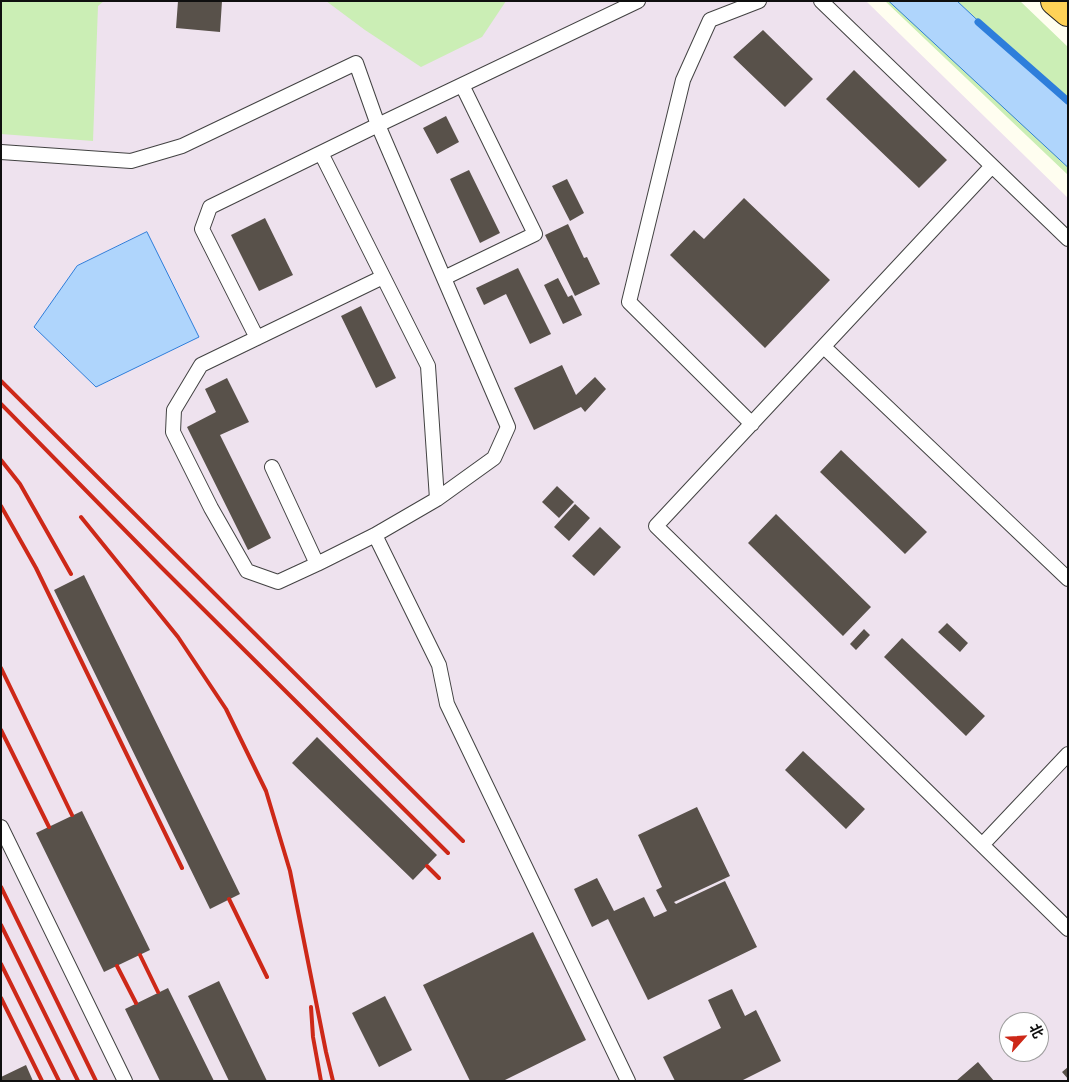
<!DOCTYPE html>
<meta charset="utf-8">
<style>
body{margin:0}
#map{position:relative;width:1069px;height:1082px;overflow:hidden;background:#fffef0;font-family:Lora,"Noto Sans SC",serif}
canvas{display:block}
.frame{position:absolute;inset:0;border:2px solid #0f0f0f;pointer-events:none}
.north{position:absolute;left:999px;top:1012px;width:50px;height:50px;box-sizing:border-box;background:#fff;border:1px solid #9f9f9f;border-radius:50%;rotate:64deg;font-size:14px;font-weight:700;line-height:20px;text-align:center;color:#0f0f0f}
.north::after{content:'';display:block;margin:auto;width:18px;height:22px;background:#cd2818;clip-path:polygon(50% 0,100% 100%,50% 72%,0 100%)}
</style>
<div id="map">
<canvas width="1069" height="1082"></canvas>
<div class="frame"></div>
<div class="north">北</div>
</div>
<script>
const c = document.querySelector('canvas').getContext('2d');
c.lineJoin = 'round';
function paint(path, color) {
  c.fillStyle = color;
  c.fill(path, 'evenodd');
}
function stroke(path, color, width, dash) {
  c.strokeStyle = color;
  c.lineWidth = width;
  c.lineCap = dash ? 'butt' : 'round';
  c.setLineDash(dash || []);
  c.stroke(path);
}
const industrial = new Path2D(`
 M1 1H866L1068 198V1081H1ZM1009 1022H1039V1052H1009Z`);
const green = new Path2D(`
 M1 1H104L98 6 93 141 1 134Z
 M326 1H506L482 37 421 67 365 30Z
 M885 1H1020L1068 47V175Z`);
const water = new Path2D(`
 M889 1H957L1068 105V167Z
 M147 232 199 337 96 387 34 327 77 266Z`);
const stream = new Path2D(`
 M978 22 1068 101`);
const building = new Path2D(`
 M178 1H222L220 32 176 28Z
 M763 30 813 79 785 107 733 57Z
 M854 70 947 160 919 188 826 99Z
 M446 116 459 142 437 154 423 128Z
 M469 170 500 233 480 243 450 179Z
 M567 179 584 213 570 221 552 186Z
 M744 198 830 280 765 348 670 255 694 230 704 239Z
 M265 218 293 275 259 291 231 235Z
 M568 224 584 258 587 257 600 284 575 296 545 235Z
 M518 268 551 334 530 344 506 294 484 305 476 288Z
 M558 278 568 297 572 295 582 315 563 324 544 285Z
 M361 306 396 378 376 388 341 316Z
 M562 365 576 395 595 377 606 389 585 412 581 407 534 430 514 388Z
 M227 378 249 422 220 435 271 538 248 550 187 427 216 412 205 389Z
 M841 450 927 532 905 554 820 472Z
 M557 486 574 502 559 518 542 502Z
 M575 504 590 518 569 541 554 527Z
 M776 514 871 607 843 636 748 543Z
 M600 527 621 547 594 576 572 556Z
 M84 575 240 894 210 909 54 590Z
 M947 623 968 643 960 652 938 632Z
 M864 629 870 635 856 650 850 644Z
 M902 638 985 716 966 736 884 657Z
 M317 737 437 855 413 880 292 763Z
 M803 751 865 809 846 829 785 770Z
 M697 807 730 876 674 902 676 904 725 881 757 947 648 1000 608 919 592 927 574 889 597 878 614 911 644 897 654 917 667 911 656 890 662 887 638 835Z
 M82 811 150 950 104 972 36 833Z
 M533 932 586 1040 503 1081H470L423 985Z
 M219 981 267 1081H229L188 996Z
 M168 988 214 1081H160L125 1009Z
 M732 989 745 1016 756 1010 781 1061 741 1081H675L663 1057 721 1028 708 1000Z
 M385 996 412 1050 379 1067 352 1013Z
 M978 1062 994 1081H956Z
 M26 1065 33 1081H1V1077Z
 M1068 1067V1079L1062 1072Z`);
const service = new Path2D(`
 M821 1 1068 239
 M1 152 131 161 182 146 356 63 378 125 508 427 494 458 437 499 375 535 317 564 278 582 247 571 211 508 173 432 174 410 201 365 383 277
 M321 153 428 366 437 499
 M992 166 656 526 1068 929
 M444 278 535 234 462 85
 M257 338 202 229 210 207 378 125 638 1
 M824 347 1068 579
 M752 424 629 302 683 80 710 20 759 1
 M272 467 317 564
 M375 535 439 665 447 704 628 1081
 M1 827 125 1081
 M982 845 1068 754`);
const trunk = new Path2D(`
 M1055 1 1068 12`);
const rail = new Path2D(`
 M1 381 463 841
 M1 404 161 567 448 853
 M1 460 20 484 71 574
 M1 506 36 568 182 868
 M81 517 178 637 226 709 266 791 290 871 326 1052 333 1081
 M1 668 72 815
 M1 730 49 827
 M427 866 439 878
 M1 887 96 1081
 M229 899 267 977
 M1 925 78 1081
 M140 955 158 992
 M1 964 59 1081
 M117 966 136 1003
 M1 998 42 1081
 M311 1007 313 1037 321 1081`);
paint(industrial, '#eee2ee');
paint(green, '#cbeeb5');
paint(water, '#afd5fc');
stroke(water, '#2e7edb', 1);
stroke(stream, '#2e7edb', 7);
paint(building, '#58514a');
stroke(service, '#424242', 16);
stroke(trunk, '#202020', 30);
stroke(service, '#fff', 14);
stroke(trunk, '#ffd257', 28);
stroke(rail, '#cd2818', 4);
</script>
